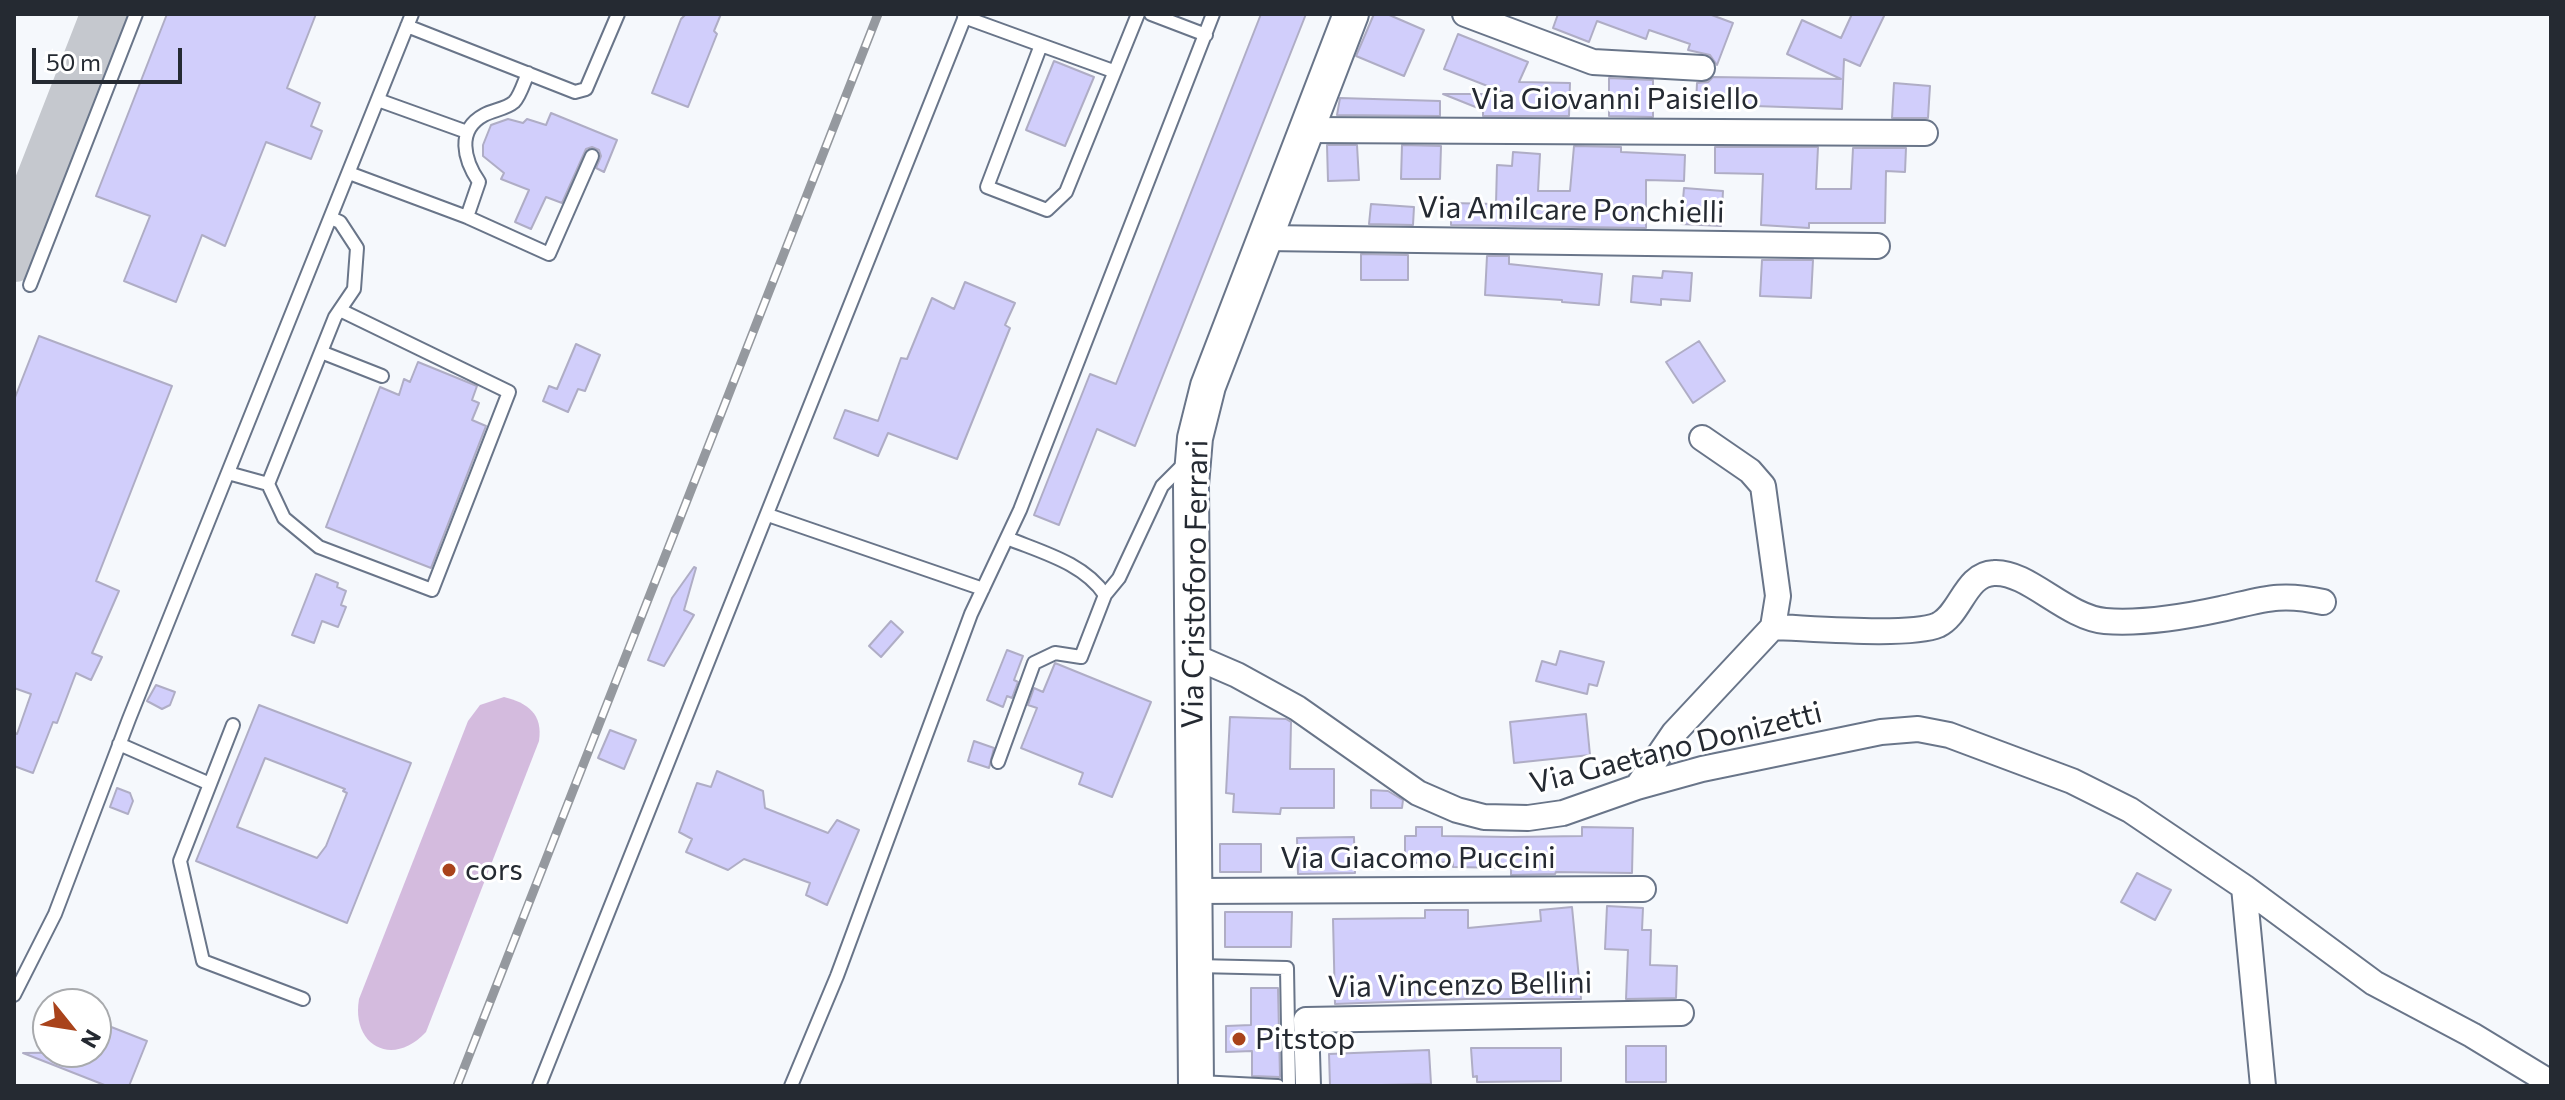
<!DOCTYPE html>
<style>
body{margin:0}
#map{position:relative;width:2565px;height:1100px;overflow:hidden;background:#f5f8fc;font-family:Commissioner,sans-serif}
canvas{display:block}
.frame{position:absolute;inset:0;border:16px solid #252a32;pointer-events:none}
.north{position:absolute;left:32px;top:988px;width:80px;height:80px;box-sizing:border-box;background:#fff;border:2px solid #a8aaad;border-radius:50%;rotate:120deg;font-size:22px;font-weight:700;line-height:32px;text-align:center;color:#252a32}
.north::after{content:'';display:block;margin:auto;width:28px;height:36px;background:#a9431b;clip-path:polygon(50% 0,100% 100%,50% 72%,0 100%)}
.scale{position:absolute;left:32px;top:48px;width:150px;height:36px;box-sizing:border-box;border:4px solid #252a32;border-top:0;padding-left:10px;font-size:24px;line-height:28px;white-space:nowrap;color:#252a32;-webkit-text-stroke:6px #fff;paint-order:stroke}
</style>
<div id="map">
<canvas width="2565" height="1100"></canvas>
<div class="frame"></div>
<div class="north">N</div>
<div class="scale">50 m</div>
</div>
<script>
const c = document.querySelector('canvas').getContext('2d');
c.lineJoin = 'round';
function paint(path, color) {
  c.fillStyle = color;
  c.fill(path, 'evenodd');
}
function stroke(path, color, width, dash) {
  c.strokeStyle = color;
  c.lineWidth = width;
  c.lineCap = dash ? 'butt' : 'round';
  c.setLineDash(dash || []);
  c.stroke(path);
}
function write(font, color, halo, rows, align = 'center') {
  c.font = font + ' Commissioner,sans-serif';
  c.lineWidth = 6;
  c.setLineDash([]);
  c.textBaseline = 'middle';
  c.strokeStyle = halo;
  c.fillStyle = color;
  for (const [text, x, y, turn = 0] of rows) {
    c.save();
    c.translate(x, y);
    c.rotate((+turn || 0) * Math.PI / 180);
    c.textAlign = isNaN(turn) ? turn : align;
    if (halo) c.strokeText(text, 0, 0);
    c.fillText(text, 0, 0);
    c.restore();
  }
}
const green = new Path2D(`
 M504 697C528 703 543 714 539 741L426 1032C393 1068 351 1046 359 999L468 721 480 705Z`);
const taxiway = new Path2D(`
 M14 255 108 14`);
const building = new Path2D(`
 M167 14H316L287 88 320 103 311 126 322 131 311 159 266 142 225 246 202 235 176 302 124 281 150 216 96 196Z
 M686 14H721L714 31 717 34 688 107 652 93 681 19Z
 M1261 14H1306L1135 446 1097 429 1059 525 1034 515 1090 374 1116 384Z
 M1374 14H1387L1424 30 1404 76 1356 56Z
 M1558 14H1709L1733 23 1717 65 1710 55 1688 50 1690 44 1649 30 1646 39 1597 21 1589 42 1553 28Z
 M1852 14H1885L1860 66 1844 59 1842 109 1696 104 1697 83 1708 82 1713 77 1841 79 1787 54 1802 20 1841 38Z
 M1458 34 1528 62 1519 82 1570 83 1569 116H1483V110L1443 94H1508L1444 69Z
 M1054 61 1094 77 1065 146 1026 130Z
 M1609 78 1653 80V117L1609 116Z
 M1894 83 1930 86 1928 118H1892Z
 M1340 98 1440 101V116L1337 115Z
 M551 113 617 140 604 172 596 168 601 156 599 150 592 147 586 149 562 203 546 197 531 229 515 222 529 190 501 179 504 173 483 156V145L491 125 508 119 523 123 527 119 546 125Z
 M1327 145H1357L1359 180 1328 181Z
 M1402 145 1441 146 1440 179H1401Z
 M1574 146 1621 147V152L1685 155 1684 181 1646 180V228L1451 225V203L1496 204 1497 165 1512 166 1513 152 1540 154 1538 191H1570Z
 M1715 147H1818L1816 189H1851L1853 148H1906L1905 172 1886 171 1885 223H1809V228L1761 225 1763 174 1715 173Z
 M1684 188 1723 191 1721 226 1681 224Z
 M1371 204 1414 207 1413 225 1369 224Z
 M1361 254 1408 255V280H1361Z
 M1487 256H1509V264L1602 274 1599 305 1562 302V300L1485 295Z
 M1762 260H1813L1811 298 1760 296Z
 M1663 271 1692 273 1690 301 1661 299V305L1631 302 1633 276 1662 278Z
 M965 282 1015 303 1005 325 1010 328 957 459 888 433 878 456 834 438 845 410 878 421 901 358 907 359 932 298 954 309Z
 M39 336 172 386 96 581 119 591 92 653 102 657 91 680 76 673 57 723 53 722 33 773 14 766V733L17 734 31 694 14 688V400Z
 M1699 341 1725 381 1693 403 1666 362Z
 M576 344 600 355 585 391 578 389 568 412 543 401 549 386 557 389Z
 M418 362 477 386 472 400 479 403 472 420 486 426 431 568 326 527 380 387 399 395 404 379 410 382Z
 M694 567 696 568 684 610 694 615 664 666 648 660 672 598Z
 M316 574 338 583 337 587 346 591 341 605 346 607 338 627 322 621 314 643 292 635Z
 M891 621 903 632 881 657 869 646Z
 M1007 650 1023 656 1014 680 1018 682 1012 698 1007 696 1003 707 987 700Z
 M1560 651 1604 662 1597 686 1589 684 1587 694 1536 681 1542 661 1556 665Z
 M1055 663 1151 702 1112 797 1079 784 1083 773 1021 748 1037 708 1028 705 1034 688 1043 692Z
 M156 685 175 692 170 705 162 709 147 701Z
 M259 705 411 763 347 923 196 861ZM265 758 345 789 343 791 347 793 326 846 317 858 237 827Z
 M1586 714 1590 755 1514 763 1510 722Z
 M1230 717 1286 719 1291 722 1290 769H1334V808H1281L1280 814 1233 812 1234 794 1226 793Z
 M610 730 636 740 624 769 598 758Z
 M974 741 994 748 989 768 968 761Z
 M717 771 763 791 765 808 828 833 837 820 859 830 827 905 806 895 810 883 744 859 728 870 686 852 692 839 679 832 697 783 711 787Z
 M117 788 130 793 133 801 128 814 110 807Z
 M1371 790 1388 791 1403 800 1402 808H1371Z
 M1416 827H1442V836L1511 837 1582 836V827L1633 828 1632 873 1556 872 1555 874 1511 875V868L1453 867V862L1405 863V836H1416Z
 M1354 837 1355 873 1298 874 1297 838Z
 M1220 844H1261V872H1220Z
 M2137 873 2171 890 2155 920 2121 902Z
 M1607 906 1643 908 1642 930H1651L1650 965 1677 966 1676 998 1626 999 1628 950 1605 949Z
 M1572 907 1581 999H1467L1335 1004 1333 919 1425 918V910H1468V928L1541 921 1540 910Z
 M1225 912H1292L1291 947H1225Z
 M1251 988H1278L1280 1077 1252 1076V1051L1226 1052V1026L1251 1025Z
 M96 1021 147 1041 129 1086H107L23 1053 96 1052Z
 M1626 1046H1666V1082H1626Z
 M1471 1048H1561V1081L1477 1082V1076L1473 1077Z
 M1429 1050 1431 1084 1330 1086 1329 1054Z`);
const service = new Path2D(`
 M1151 14 1206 35
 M964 17 1041 45
 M407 26 575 92 586 89 618 14
 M1113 71 1041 45 987 187 1047 210 1066 192 1138 14
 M378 100 467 132
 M349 173 467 217 549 254 592 156
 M467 217 479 182C464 160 456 130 484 115 493 110 506 109 514 102 520 96 524 82 528 73
 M30 285 136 14
 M321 352 382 376
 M228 473 268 484 335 317 354 289 357 248 340 222 331 218
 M268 484 284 518 319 547 432 590 509 392 340 310
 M768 515 983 589
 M1105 595 1119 578 1162 486 1184 464
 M233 725 180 861 203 961 303 999
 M119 744 210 784
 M998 762 1034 663 1055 653 1081 657 1105 595C1084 563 1041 552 1007 538
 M1196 966 1287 968 1289 1086
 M14 995 55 914 129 719 412 14
 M1199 1082 1278 1086
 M539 1086 966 14
 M791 1086 837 976 971 614 1020 510 1213 14`);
const minor = new Path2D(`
 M1465 14 1593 62 1702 68
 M1306 130 1925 133
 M1264 238 1877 246
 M1773 627C1808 628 1910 637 1938 625 1961 614 1965 574 1994 573 2028 571 2065 617 2105 621 2142 624 2184 617 2221 609 2262 600 2279 592 2323 602
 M1193 656 1237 675 1297 708 1418 793 1457 810 1484 817 1528 818 1563 813 1637 787 1702 769 1881 732 1918 729 1949 735 2072 781 2130 810 2244 887 2374 983 2472 1035 2551 1083
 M1637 787 1674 733 1773 627 1778 596 1763 486 1750 471 1702 438
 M2244 887 2263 1086
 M1193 891 1643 889
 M1308 1086 1306 1020 1681 1013`);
const secondary = new Path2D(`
 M1196 1086 1191 485 1195 438 1208 386 1351 14`);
const rail = new Path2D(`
 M457 1086 878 14`);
const markers = [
 [449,870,8,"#a9431b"],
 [1239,1039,8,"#a9431b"]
];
const streetNames = [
 ["Via Giovanni Paisiello",1615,99],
 ["Via Amilcare Ponchielli",1571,210,1],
 ["Via Cristoforo Ferrari",1195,584,-89],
 ["Via Gaetano Donizetti",1676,748,-14],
 ["Via Giacomo Puccini",1418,858],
 ["Via Vincenzo Bellini",1460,985,-1]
];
const poiNames = [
 ["cors",465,870],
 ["Pitstop",1255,1039]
];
paint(green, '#d4bbde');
stroke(taxiway, '#c5c8ce', 54);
paint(building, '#d1cefb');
stroke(building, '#afadc5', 2);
stroke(service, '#697589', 16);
stroke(minor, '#697589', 28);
stroke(secondary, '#697589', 38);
stroke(service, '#fff', 12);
stroke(minor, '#fff', 24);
stroke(secondary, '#fff', 34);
stroke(rail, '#95999f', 9);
stroke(rail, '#fff', 6, [18]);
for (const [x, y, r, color] of markers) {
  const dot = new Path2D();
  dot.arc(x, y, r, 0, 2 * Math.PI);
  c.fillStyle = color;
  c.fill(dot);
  stroke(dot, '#fff', 3);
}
write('30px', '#252a32', '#fff', streetNames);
write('30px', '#252a32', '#fff', poiNames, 'left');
</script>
